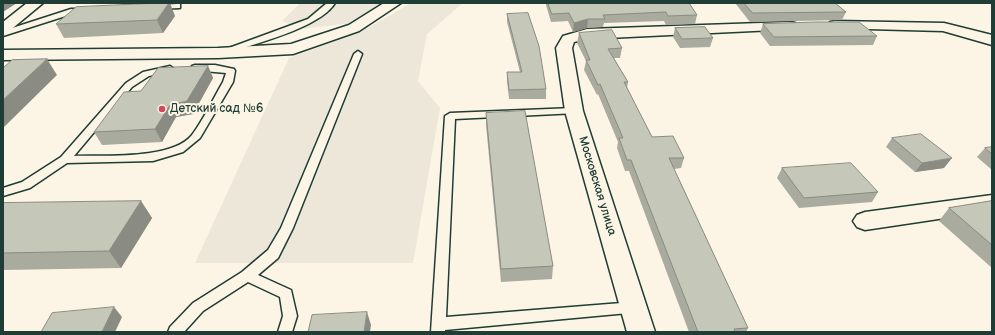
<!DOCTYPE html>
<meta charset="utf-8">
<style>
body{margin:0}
#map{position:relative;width:995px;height:335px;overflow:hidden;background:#fcf5e5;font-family:"Balsamiq Sans",sans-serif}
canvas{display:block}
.frame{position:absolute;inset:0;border:4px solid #1f3d34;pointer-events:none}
</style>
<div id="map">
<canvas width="995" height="335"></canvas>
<div class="frame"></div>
</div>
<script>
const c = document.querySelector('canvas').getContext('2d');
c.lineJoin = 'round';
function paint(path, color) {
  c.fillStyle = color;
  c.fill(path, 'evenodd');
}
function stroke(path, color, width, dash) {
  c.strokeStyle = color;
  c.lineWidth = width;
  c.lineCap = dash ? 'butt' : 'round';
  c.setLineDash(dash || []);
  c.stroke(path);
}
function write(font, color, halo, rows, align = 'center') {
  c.font = font + ' "Balsamiq Sans",sans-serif';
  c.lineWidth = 4;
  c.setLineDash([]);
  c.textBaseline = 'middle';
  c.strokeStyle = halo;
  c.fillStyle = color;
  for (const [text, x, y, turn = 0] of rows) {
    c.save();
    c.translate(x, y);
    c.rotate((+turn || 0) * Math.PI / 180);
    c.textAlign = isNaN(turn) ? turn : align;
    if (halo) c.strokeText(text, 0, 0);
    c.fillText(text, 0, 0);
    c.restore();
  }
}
const built = new Path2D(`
 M300 3H381L352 23 301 29 282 21Z
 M411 3H463L427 34 418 81 440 108 413 263H195L289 58 361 32Z`);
const service = new Path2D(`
 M327 3H335C320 28 253 44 225 54H219L218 52 308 19Z
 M177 4H180V8L157 9 153 7 157 5Z
 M71 9H84L88 11 84 13H75L3 36V31Z
 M358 51 362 54 293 228 278 258 258 275 291 290 297 316 292 332H278L283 316 280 297 248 282 203 311 184 332H168L170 327 193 303 242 272 268 250 281 228 354 54Z
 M195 65H215L234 69 235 71 233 82 200 138 183 152 153 161 67 163 30 188 3 196V188L22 182 61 157 126 83 143 72 170 66 174 69 173 71 149 76 132 87 74 156C104 155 172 160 192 135 204 119 213 99 223 82L226 73 192 70V66Z
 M574 108 579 111 577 113 455 119 446 317 634 302 639 304 641 308 639 312 445 330V332H431L445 116 450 113Z`);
const minor = new Path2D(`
 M27 3H43L8 32 3 34V22Z
 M384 3H401L359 31 293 54 218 58 3 60V50L218 48 291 44 349 25Z
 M835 21 944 23 992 35V45L943 31 830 28 828 25 830 22Z
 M790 22 795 23 797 26 795 29 587 39 574 42 572 48 583 111 655 332H627L565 111 556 48 563 36 587 29Z
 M992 195V211L865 230 857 227 853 221 857 215 865 212Z`);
const wall = new Path2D(`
 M546 3H689L697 15 695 24 666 25 664 21 604 23 603 27 587 28 573 32 568 21 551 22 546 5Z
 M735 3H835L846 12 842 20 750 22Z
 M507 14 546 89V99H509L507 81V72H520L507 22Z
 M175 16 163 33 64 38 56 24Z
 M763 24 877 36 873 45 770 46 760 33Z
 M675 28 713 38 710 47 680 48 673 37Z
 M579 33 622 48 620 58H614L628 82 627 88 652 137 684 158 681 168 674 169 748 328 746 332H689L629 171H625L617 148 618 142 598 94 597 95 584 70 586 61 577 43Z
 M208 66 213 78 193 114 176 117 162 142 102 145 94 132 141 91Z
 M486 113 553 266 552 279 501 282 486 125Z
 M892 138 944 168 915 172 886 147Z
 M992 147V170L977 157 985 148Z
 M782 168 878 192 872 202 799 208 777 178Z
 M141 201 152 218 121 268 3 270V203Z
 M992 201V268L939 221 949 208Z`);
const shadedWall = new Path2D(`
 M3 3H17L3 12Z
 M169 3H170L175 16 163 33 157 20Z
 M588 19 587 28 573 32 574 23Z
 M47 59 57 75 3 128V100Z
 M208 66 213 78 193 114 176 117 162 142 155 129 170 105Z
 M952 158 944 168 915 172 922 163Z
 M141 201 152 218 121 268 109 251Z
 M114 307 122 317 115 332H102Z
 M367 312 371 325 370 332H364Z`);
const building = new Path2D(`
 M159 3H169L157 20 56 24 76 7Z
 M548 3H689L697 15 668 16 666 12 603 15 605 19H588L574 23 569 13 552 14Z
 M744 3H835L846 12 753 13Z
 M528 13 539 46 546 89 509 90 507 72H522L507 14Z
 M816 22H859L877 36 774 37 763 24Z
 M705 27 713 38 682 39 675 28Z
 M612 30 622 48 608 49 628 82H624L652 137 673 136 684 158H669L748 328 734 329 735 332H698L631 160H627L619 138H623L600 84 598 85 586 60H590L579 33Z
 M47 59 3 100V68L12 60Z
 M208 66 187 101 170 105 155 129 94 132 124 92 141 91 158 68Z
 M525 111 553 266 501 269 486 113Z
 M921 134 952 158 922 163 892 138Z
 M992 147V154L985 148Z
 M851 163 878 192 804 198 782 168Z
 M141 201 109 251 3 253V203Z
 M992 201V245L949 208Z
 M114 307 102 332H41L52 313Z
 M367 312 364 332H308L312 315Z`);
const markers = [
 [162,109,4,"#d1495b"]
];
const poiNames = [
 ["Детский сад №6",170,109]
];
const streetNames = [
 ["Московская улица",597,186,73]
];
paint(built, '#ece7d8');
stroke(service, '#1f3d34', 3);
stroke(minor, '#1f3d34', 3);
paint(service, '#fcf5e5');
paint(minor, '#fcf5e5');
paint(wall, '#a9ab9f');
paint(shadedWall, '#8a8b82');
paint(building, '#c5c7b9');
stroke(building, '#8a8b82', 1);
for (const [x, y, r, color] of markers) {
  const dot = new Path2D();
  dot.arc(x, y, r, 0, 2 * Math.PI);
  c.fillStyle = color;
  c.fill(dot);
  stroke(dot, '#fcf5e5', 1.5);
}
write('12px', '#1f3d34', '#fcf5e5', poiNames, 'left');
write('12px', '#1f3d34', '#fcf5e5', streetNames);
</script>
